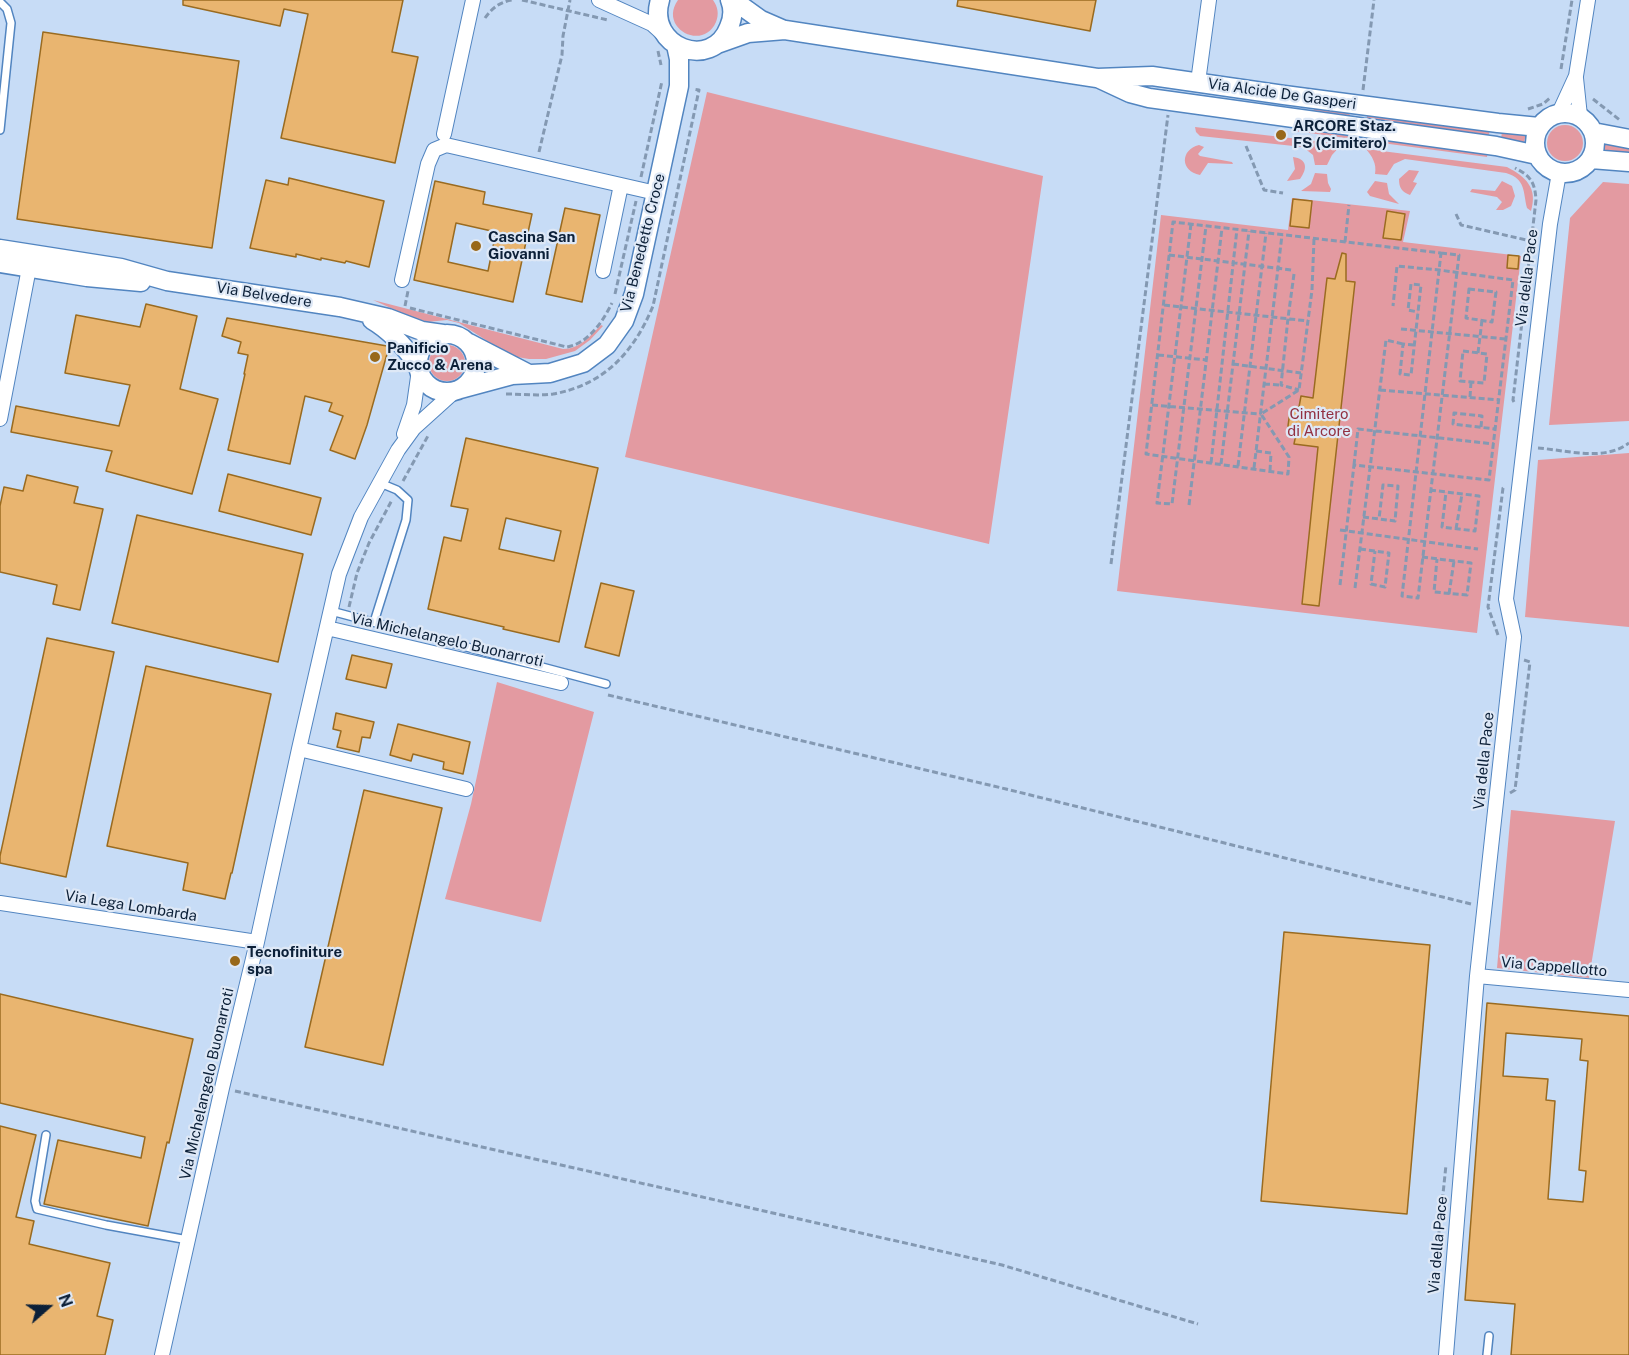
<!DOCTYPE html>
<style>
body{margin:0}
#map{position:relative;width:1629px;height:1355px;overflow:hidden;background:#c7dcf6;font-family:"Public Sans",sans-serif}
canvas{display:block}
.north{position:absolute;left:18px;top:1277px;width:60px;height:60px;-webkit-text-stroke:4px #dee8f6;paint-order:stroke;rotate:70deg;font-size:16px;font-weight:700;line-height:24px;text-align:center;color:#0c2038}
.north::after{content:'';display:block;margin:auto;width:21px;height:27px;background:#0c2038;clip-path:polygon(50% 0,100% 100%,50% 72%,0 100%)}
</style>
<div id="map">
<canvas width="1629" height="1355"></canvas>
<div class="north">N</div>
</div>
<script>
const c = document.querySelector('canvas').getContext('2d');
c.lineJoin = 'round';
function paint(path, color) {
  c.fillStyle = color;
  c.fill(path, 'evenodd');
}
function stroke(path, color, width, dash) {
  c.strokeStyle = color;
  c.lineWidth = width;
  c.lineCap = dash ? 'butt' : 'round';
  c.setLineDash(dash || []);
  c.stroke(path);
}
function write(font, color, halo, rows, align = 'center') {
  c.font = font + ' "Public Sans",sans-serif';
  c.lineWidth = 4.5;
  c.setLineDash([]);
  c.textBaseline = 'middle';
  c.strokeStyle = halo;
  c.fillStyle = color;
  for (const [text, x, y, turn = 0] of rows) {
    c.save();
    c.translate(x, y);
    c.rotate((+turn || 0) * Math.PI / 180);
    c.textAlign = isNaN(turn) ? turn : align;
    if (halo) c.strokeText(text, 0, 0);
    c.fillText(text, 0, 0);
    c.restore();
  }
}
const green = new Path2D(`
 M678 0H713C718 7 719 14 716 22 703 52 658 28 678 0Z
 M707 92 1043 176 989 544 625 457Z
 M1318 107 1350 112 1349 120 1313 113 1314 109Z
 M1367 114 1490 129 1488 139 1367 123Z
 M1547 143a18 18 0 1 1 36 0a18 18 0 1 1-36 0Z
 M1304 125 1351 132 1350 137 1346 138 1295 131Z
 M1195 127 1342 144 1332 155 1327 165H1315L1313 155 1303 147 1200 136 1196 132Z
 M1502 131 1526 134 1524 142 1501 140Z
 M1364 135 1488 150 1487 157 1367 141 1363 138Z
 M1603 142 1629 145V156L1602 152Z
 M1199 145 1204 147 1198 154 1200 156 1232 162 1233 164 1208 163 1200 175C1180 171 1180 150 1199 145Z
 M1366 149 1507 167C1526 177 1538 188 1531 211L1527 208C1523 192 1526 179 1506 173L1405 159 1394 164 1387 175 1375 174C1377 164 1372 156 1366 149Z
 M1293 157C1307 159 1308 168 1300 179L1287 181 1295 169Z
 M1409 170 1419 171 1413 182 1417 183 1410 195C1402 192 1399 188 1399 179Z
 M1315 173 1327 174 1328 183 1331 189 1330 192 1301 191 1311 184Z
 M1375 181 1387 183 1389 194 1399 204 1370 196 1367 192Z
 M1502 181 1512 186 1515 196 1511 206 1503 210H1496L1502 202 1497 197 1470 192 1472 189 1495 191Z
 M1603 182 1629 184V421L1549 425 1570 218Z
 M1292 198 1410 211 1403 242 1521 256 1477 633 1117 591 1161 215 1288 230Z
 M373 300 563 349C580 349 590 336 601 325L603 326 590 340 575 351 546 359H529L511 356 459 323 447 320 427 322 415 319Z
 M429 363a18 18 0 1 1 36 0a18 18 0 1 1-36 0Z
 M1629 453V627L1525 617 1538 460Z
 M497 682 594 712 541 922 445 899 471 804Z
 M1511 810 1615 821 1589 978 1497 968Z`);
const building = new Path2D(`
 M183 0H403L392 52 418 57 395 163 281 138 308 14 284 9 280 26 183 5Z
 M958 0H1096L1090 31 957 6Z
 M43 32 239 61 212 248 17 219Z
 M289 178 384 201 369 267 346 261 345 263 321 258V260L296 254V257L250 248 266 180 288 185Z
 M435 181 485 192 483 204 532 214 513 302 414 280ZM456 223 496 232 488 271 448 262Z
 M1293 199 1312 201 1309 228 1290 226Z
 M565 208 600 215 582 302 546 294Z
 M1387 211 1405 214 1401 240 1383 238Z
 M1342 253 1346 254V281L1355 282 1319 606 1302 604 1318 447 1294 444 1296 434 1288 426 1290 411 1299 407 1301 396 1313 398 1327 278 1335 279Z
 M1508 255 1519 256 1518 269 1507 268Z
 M146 304 197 316 180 389 218 399 192 494 106 471 112 451 11 432 16 406 119 426 130 385 65 373 76 315 140 327Z
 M227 318 387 346 389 347 367 425 355 459 330 450 343 416 329 411 332 403 305 396 290 464 228 450 245 374H244L248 355 238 353 241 342 222 336Z
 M466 438 598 468 559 642 503 629 504 627 428 609 444 537 461 541 468 509 451 506ZM506 518 561 531 554 561 499 549Z
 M228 474 321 498 311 535 219 511Z
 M27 475 78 487 74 503 103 509 80 610 53 604 57 585 0 572V506L4 487 23 491Z
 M137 515 303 554 278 662 112 623Z
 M601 583 634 591 619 656 585 647Z
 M47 638 114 652 66 877 0 863V856Z
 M352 655 392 664 386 688 346 679Z
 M146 666 271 694 232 873H231L225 899 183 890 188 863 107 846Z
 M336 713 374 722 370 738 362 737 359 752 337 747 341 731 333 729Z
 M398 724 470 742 463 774 443 769 444 762 413 754 411 761 390 755Z
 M364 790 442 808 383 1065 305 1047Z
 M1284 932 1430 945 1407 1214 1261 1201Z
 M0 994 193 1039 169 1143 167 1142 148 1226 44 1204 58 1140 141 1158 145 1137 0 1103Z
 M1487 1003 1629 1016V1355H1511L1515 1304 1465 1300ZM1506 1033 1582 1039 1580 1060 1588 1061 1579 1170 1586 1171 1583 1202 1548 1199 1555 1101 1546 1100 1548 1079 1503 1076Z
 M0 1126 36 1135 16 1217 34 1221 29 1244 110 1263 97 1316 113 1320 105 1355H0Z`);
const path = new Path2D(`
 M522 0 608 20
 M485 18C492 8 500 2 512 0
 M658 51 661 65
 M1561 69 1572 0
 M1363 90 1374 0
 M1593 99 1621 121
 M1528 109 1543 104 1551 97
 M1246 146 1264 190 1283 193
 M539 152 562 55 563 36 570 0
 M641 177 662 81
 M1456 214 1461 225 1531 241
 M1191 224 1157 503 1172 504 1206 226
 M1314 239 1312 290 1299 390 1261 414 1289 457 1288 474 1146 454 1173 222 1441 253
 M1345 242 1349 205
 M1441 253 1459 255 1418 598 1402 596Z
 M1169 255 1292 270
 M1294 274 1288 318 1281 385 1299 390
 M1469 289 1496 292 1492 322 1466 318Z
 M615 294 636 201
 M1164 305 1308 321
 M405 306 408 291
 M410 308 567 347C589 343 603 321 612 303
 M1401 329 1506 339
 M1414 345 1403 344 1400 374 1411 375 1421 285 1411 284 1408 310 1418 312
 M1463 351 1487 354 1484 383 1460 381Z
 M1478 353 1482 320
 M1158 355 1207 360
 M1233 364 1301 373
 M389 370 392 357
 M1264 384 1281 385
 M1380 390 1499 400
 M506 394C522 394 538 396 553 394 604 385 634 352 653 306L699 90 693 89
 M1470 397 1471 382
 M1514 402 1513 400 1536 200C1535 183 1531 176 1515 168
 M1152 405 1261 414
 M1481 427 1482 416 1454 413 1453 424 1495 429
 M1538 448C1566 450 1604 462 1629 443
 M1256 451 1271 453 1270 471
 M1211 463 1237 229
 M1221 464 1249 231
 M1354 465 1358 429 1494 444
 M1238 466 1266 233
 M1254 468 1282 235
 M403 481 429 434
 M1430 490 1479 496 1475 531 1442 527 1446 492
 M1189 505 1222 228
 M1363 517 1395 521 1398 486 1383 485 1379 519
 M1456 529 1462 494
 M1340 530 1478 549
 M1360 549 1389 553 1385 587 1371 584 1375 551
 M1422 557 1471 563 1467 595 1434 592 1437 559
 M1111 564 1168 115
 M1340 585 1354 465 1489 480 1513 280 1439 270 1397 266 1393 306
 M1355 588 1386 340 1403 344
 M1449 594 1454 561
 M349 607 357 573 369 543 392 500
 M1498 635 1488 607 1503 488 1505 486
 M608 695 1006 789 1471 904
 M1510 793 1515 790 1530 662 1524 660
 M235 1091 1002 1265 1198 1324
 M1438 1263V1242L1446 1165`);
const service = new Path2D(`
 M0 2 7 9 11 23 0 130
 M331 611 606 684
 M374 622 406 520 408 500 397 490 380 483
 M46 1135 35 1201 37 1209 106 1225 188 1240
 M1487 1355 1489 1336`);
const minor = new Path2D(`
 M599 0 652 24 663 34
 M1576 78 1580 116
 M1198 82 1209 0
 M1559 113 1576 76 1588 0
 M444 134 473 0
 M603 271 621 185
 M402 280 428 164 434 150 446 145 656 193
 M0 419 29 268
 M404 434 414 405 419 370
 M327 628 561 683
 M299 749 466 789
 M0 903 257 942
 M1477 976 1629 990
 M162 1355 222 1088 257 942 299 749 339 574 361 517 398 450 414 428 455 391
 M1446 1355 1477 976 1514 637 1506 599 1550 224 1559 173`);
const tertiary = new Path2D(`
 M660 0C646 47 712 72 729 27 733 18 734 10 730 0
 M733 0 761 20 784 30
 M717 44 748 33 785 30 1097 78 1152 76 1284 95 1498 123 1539 127
 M1100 79 1130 93 1149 98 1496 146 1537 155
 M1535 143a30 30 0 1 1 60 0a30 30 0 1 1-60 0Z
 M1593 132 1629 139
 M1591 159 1629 162
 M0 249 121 268 167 281 340 307 388 318 422 331 443 334
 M0 263 87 277 141 282
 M372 320C391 331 405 347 418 365
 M418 363a29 29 0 1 1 58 0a29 29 0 1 1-58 0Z
 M469 343 527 373
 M460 389 512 375 550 373 583 363 607 345 624 321 634 294 679 86V59L676 45`);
const markers = [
 [1281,135,6,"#98681a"],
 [476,246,6,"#98681a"],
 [375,357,6,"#98681a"],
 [235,961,6,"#98681a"]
];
const streetNames = [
 ["Via Alcide De Gasperi",1282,94,8],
 ["Via Benedetto Croce",643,243,-76],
 ["Via della Pace",1527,278,-83],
 ["Via Belvedere",264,295,9],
 ["Via Michelangelo Buonarroti",447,640,13],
 ["Via della Pace",1484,761,-84],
 ["Via Lega Lombarda",131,906,9],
 ["Via Cappellotto",1554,967,5],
 ["Via Michelangelo Buonarroti",207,1084,-77],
 ["Via della Pace",1438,1245,-85]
];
const poiNames = [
 ["ARCORE Staz.",1293,126],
 ["FS (Cimitero)",1293,143],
 ["Cascina San",488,237],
 ["Giovanni",488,254],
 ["Panificio",387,348],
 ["Zucco & Arena",387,365],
 ["Tecnofiniture",247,952],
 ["spa",247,969]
];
const parkNames = [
 ["Cimitero",1319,414],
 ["di Arcore",1319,431]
];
paint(green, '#e39aa1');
paint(building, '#e9b570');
stroke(building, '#9a6b20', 1.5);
stroke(service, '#5285c0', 10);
stroke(minor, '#5285c0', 16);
stroke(tertiary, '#5285c0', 21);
stroke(path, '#8499b2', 3, [6, 3]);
stroke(service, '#fff', 7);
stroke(minor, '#fff', 14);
stroke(tertiary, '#fff', 18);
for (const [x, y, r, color] of markers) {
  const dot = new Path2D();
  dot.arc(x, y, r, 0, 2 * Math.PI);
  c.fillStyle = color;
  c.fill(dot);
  stroke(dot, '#dee8f6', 2);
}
write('15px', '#0c2038', '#dee8f6', streetNames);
write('bold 15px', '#0c2038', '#dee8f6', poiNames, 'left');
write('15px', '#923041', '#dee8f6', parkNames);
</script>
